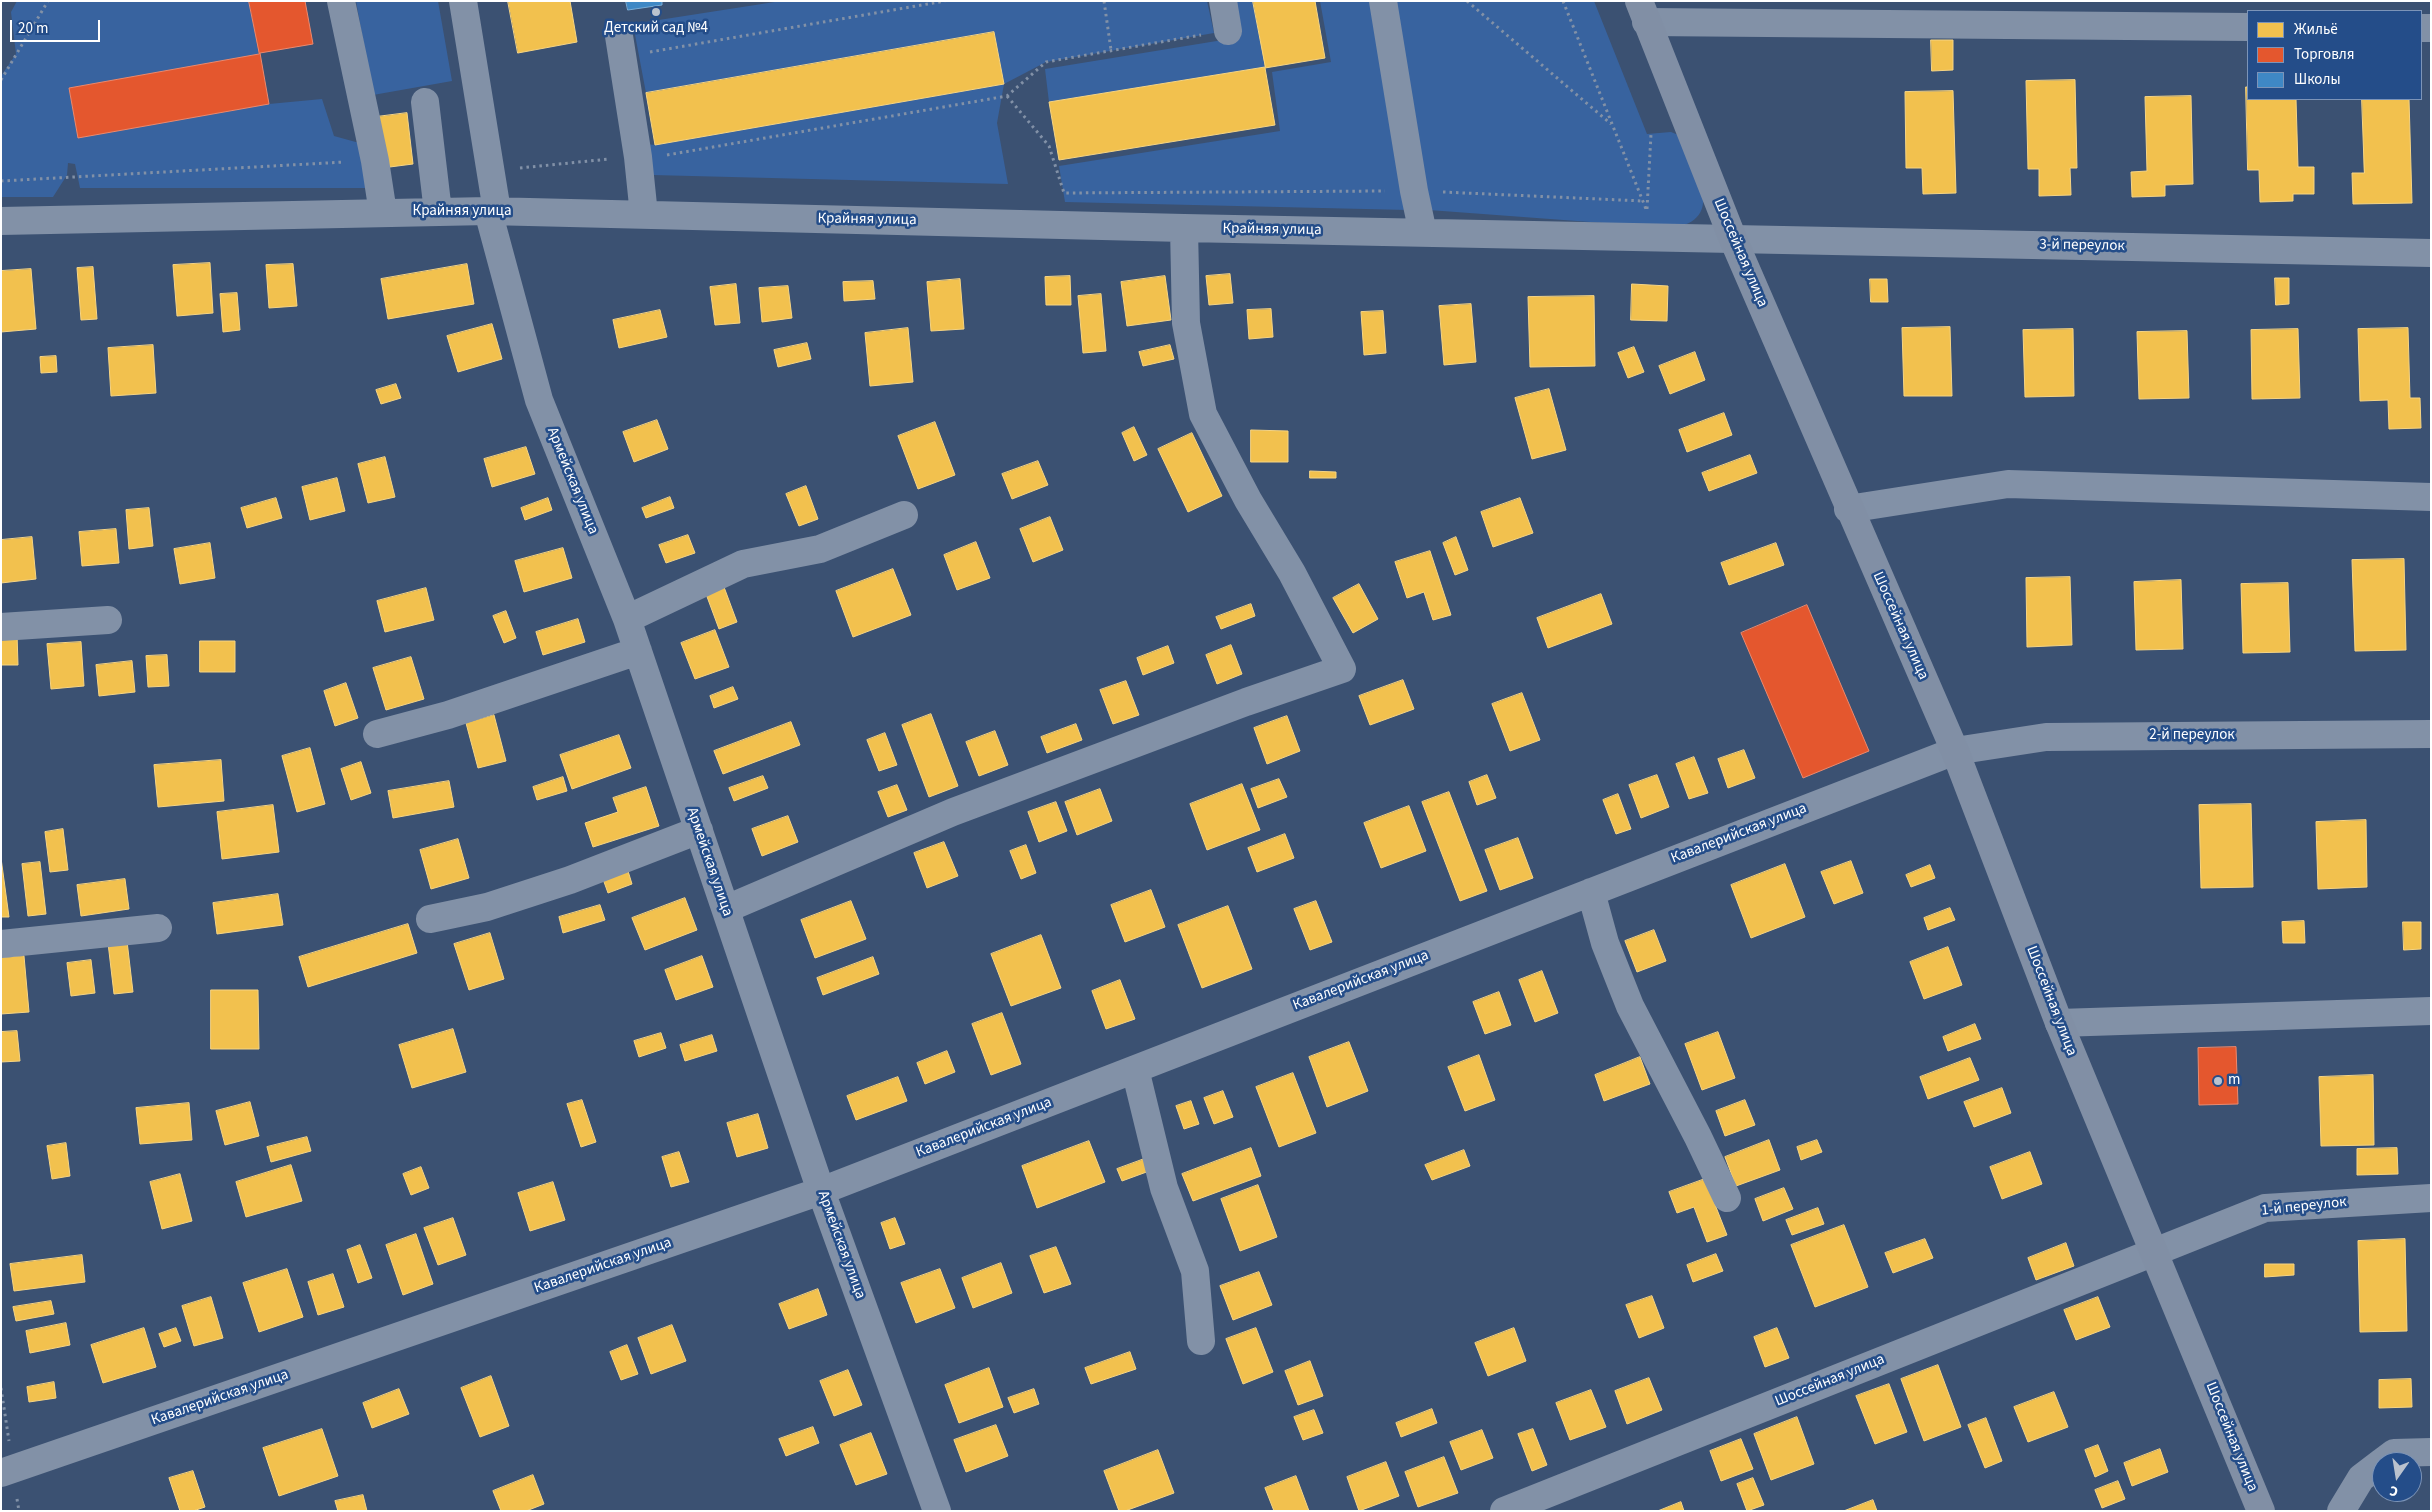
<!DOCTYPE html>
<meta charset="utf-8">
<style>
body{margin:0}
#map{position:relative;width:2432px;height:1512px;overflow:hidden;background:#3b5172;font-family:"Source Sans 3",sans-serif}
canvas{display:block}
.frame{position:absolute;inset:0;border:2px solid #fff;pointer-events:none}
.legend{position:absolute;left:2247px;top:10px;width:175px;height:90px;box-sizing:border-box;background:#244d89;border:1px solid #7c94b8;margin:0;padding:6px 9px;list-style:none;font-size:15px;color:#fff}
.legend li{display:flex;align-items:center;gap:10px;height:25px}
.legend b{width:25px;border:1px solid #7c94b8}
.north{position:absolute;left:2372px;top:1452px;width:50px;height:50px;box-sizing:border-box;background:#244d89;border:1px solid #7c94b8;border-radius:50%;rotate:193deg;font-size:14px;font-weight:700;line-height:20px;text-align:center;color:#fff}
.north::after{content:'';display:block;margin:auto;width:18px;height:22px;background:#bac2ce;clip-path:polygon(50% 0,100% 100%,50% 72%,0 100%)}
.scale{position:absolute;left:10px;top:20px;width:90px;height:22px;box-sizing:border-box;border:2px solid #fff;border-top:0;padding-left:6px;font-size:15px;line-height:18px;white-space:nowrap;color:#fff;-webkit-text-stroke:4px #244d89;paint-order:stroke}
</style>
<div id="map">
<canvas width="2432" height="1512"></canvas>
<div class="frame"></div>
<ul class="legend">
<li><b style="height:14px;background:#f2c14e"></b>Жильё</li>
<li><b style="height:14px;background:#e4572e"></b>Торговля</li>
<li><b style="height:14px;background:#3f88c5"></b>Школы</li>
</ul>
<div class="north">С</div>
<div class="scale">20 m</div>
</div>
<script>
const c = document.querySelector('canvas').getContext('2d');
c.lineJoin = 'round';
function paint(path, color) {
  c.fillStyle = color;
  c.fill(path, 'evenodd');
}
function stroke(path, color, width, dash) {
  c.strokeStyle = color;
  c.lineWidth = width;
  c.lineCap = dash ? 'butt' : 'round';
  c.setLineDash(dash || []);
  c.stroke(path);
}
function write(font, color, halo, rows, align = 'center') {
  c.font = font + ' "Source Sans 3",sans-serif';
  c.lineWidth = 5;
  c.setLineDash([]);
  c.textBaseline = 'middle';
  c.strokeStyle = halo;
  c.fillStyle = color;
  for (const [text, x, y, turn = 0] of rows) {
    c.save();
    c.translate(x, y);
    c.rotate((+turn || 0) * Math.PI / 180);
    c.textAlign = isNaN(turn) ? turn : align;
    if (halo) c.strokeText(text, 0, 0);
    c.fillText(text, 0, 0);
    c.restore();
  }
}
const green = new Path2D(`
 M17 1H249L259 54 69 88 78 138 269 104 322 99 334 136 363 144 368 188H80L75 164 68 163 67 175 53 197H1V76L16 54 11 12Z
 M356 1H438L452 81 373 95Z
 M781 1H1207L1214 33 1046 62 1004 84 997 123 1008 184 652 175 645 144 655 145 1004 84 994 32 646 93 633 24Z
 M1229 1H1253L1265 67 1049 102 1045 69 1235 38Z
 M1320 1H1375L1408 210 1065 202 1059 166 1280 131 1272 72 1331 62Z
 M1391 1H1594L1647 134 1671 132 1681 136C1694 170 1729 220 1671 228L1429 210Z`);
const homes = new Path2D(`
 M508 1H570L577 42 518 53Z
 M1253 1H1315L1325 58 1265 68 1275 125 1059 160 1049 102 1265 67Z
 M994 32 1004 84 655 145 646 93Z
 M1931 40H1953V70L1932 71Z
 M2075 80 2077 168H2070L2071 195 2039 196V169H2028L2026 81Z
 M2246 87H2248V99H2296L2298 167H2314V194H2293V201L2260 202 2259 170H2248Z
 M1953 91 1956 193 1923 194 1922 168H1906L1905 92Z
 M2191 96 2193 184 2165 185V196L2132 197 2131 172 2147 171 2145 97Z
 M2362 99H2409L2412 203 2353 204 2352 173H2364Z
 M407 113 413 164 382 168 376 117Z
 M210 263 213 313 177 316 173 265Z
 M293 264 297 306 269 308 266 265Z
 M467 264 474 304 388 319 381 279Z
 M93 267 97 319 81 320 77 268Z
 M31 269 36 329 1 332V271Z
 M1230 274 1233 303 1209 305 1206 276Z
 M1070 276 1071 305H1046L1045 277Z
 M1165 276 1171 320 1127 326 1121 282Z
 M2275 278H2289V304L2276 305Z
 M960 279 964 329 931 331 927 282Z
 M1870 279H1887L1888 302H1871Z
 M873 281 875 299 844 301 843 282Z
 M736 284 740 323 715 325 710 287Z
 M1632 284 1668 286 1667 321 1631 320Z
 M788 286 792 318 762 322 759 288Z
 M237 293 240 330 223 332 220 294Z
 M1101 294 1106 351 1083 353 1078 296Z
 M1594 296 1595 366 1530 367 1528 297Z
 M1471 304 1476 362 1444 365 1439 306Z
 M1271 309 1273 337 1249 339 1247 310Z
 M660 310 667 337 619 348 613 320Z
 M1383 311 1386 353 1364 355 1361 312Z
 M492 324 502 359 458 372 447 336Z
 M1950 327 1952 396H1904L1902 328Z
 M908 328 913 382 870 386 865 333Z
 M2408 328 2410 398H2420L2421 428 2389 429 2388 400 2360 401 2358 329Z
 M2073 329 2074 396 2025 397 2023 330Z
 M2298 329 2300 398 2252 399 2251 330Z
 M2187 331 2189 398 2139 399 2137 332Z
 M807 343 811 359 778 367 774 350Z
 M153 345 156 393 111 396 108 348Z
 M1170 345 1174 359 1143 366 1139 352Z
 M1634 347 1644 372 1628 378 1618 353Z
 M1695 352 1705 380 1670 394 1659 366Z
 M56 356 57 372 41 373 40 357Z
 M396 384 401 398 381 404 376 390Z
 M1549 389 1566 450 1532 459 1515 398Z
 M1724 413 1732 435 1687 452 1679 430Z
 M657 420 668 449 634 462 623 432Z
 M935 422 955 475 918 489 898 436Z
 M1134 427 1147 455 1134 461 1122 433Z
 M1251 430 1288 431V462H1251Z
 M1192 433 1222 496 1188 512 1158 449Z
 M526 447 535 474 492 487 484 459Z
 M1750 455 1757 473 1709 491 1702 473Z
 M385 457 395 497 368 503 358 464Z
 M1038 461 1048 485 1012 499 1002 474Z
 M1310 471 1336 472V478H1310Z
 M337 478 345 511 310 520 302 487Z
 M806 486 818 519 799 526 786 494Z
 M670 497 674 508 646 518 642 508Z
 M276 498 282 518 247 528 241 508Z
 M548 498 552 510 525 520 521 508Z
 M1520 498 1533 533 1493 547 1481 512Z
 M149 508 153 546 129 549 126 510Z
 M1050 517 1063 550 1033 562 1020 529Z
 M116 529 119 563 82 566 79 532Z
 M688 535 695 553 666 563 659 545Z
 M32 537 36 579 1 583V540Z
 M1456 537 1468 570 1455 575 1443 543Z
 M976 542 990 578 957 590 944 555Z
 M210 543 215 578 180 584 174 549Z
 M1776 543 1784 565 1729 585 1721 563Z
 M563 548 572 578 524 592 515 561Z
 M1430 551 1451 615 1433 620 1424 592 1407 598 1395 562Z
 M2404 559 2406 650 2355 651 2352 560Z
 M893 569 911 615 853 637 836 591Z
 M2070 577 2072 645 2027 647 2026 578Z
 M2181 580 2183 649 2136 650 2134 582Z
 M2288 583 2290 652 2243 653 2241 584Z
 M1359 584 1378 619 1353 633 1333 598Z
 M724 587 737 622 719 629 706 594Z
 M426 588 434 620 385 632 377 601Z
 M1601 594 1612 624 1548 648 1537 618Z
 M1251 604 1255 616 1221 629 1216 617Z
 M506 611 516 638 504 643 493 616Z
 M578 619 585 642 543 655 536 632Z
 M715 630 729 667 695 679 681 643Z
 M17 634 18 665H1V635Z
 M200 641H235V672H200Z
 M81 642 84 686 51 689 47 644Z
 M1231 645 1242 674 1217 684 1206 655Z
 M1168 646 1174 663 1143 675 1137 658Z
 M167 655 169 686 148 687 146 656Z
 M411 657 424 699 386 710 373 668Z
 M132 661 135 692 99 696 96 665Z
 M1403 680 1414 709 1370 725 1359 696Z
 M1126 681 1139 715 1113 724 1100 690Z
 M346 683 358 718 335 726 324 691Z
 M733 687 738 699 714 708 710 696Z
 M1522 693 1540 740 1510 751 1492 704Z
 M931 714 958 786 929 797 902 725Z
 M494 715 506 761 478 768 466 723Z
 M1287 716 1300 751 1267 764 1254 728Z
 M791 722 800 745 723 774 714 751Z
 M1076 724 1082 740 1047 753 1041 737Z
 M995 731 1008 765 979 776 966 742Z
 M885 733 897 765 879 771 867 740Z
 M619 735 631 768 572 789 560 755Z
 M310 748 325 804 297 812 282 756Z
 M1744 750 1755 778 1728 788 1718 759Z
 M1694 757 1708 793 1689 799 1676 764Z
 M221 760 224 801 158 807 154 765Z
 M361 762 371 793 351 800 341 769Z
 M1487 775 1496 798 1477 805 1469 782Z
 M1657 775 1669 807 1641 818 1629 785Z
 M763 776 768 788 734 801 729 788Z
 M563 777 567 791 537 800 533 787Z
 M1279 779 1287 797 1258 808 1251 789Z
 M449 781 454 807 393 818 388 791Z
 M1242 784 1260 830 1207 850 1190 804Z
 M897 785 907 810 888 817 878 792Z
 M646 787 659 826 593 847 585 823 618 812 613 798Z
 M1100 789 1112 821 1077 835 1065 802Z
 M1449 792 1487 891 1460 901 1422 802Z
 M1618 794 1631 829 1616 834 1603 800Z
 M1056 802 1067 831 1039 842 1028 812Z
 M2251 804 2253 887 2201 888 2199 805Z
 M273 805 279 852 222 859 217 812Z
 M1409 806 1426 851 1381 868 1364 823Z
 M788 816 798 842 762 856 752 829Z
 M2366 820 2367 887 2318 889 2316 822Z
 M63 829 68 870 50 872 45 832Z
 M1285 834 1294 858 1257 872 1248 848Z
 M1518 838 1533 878 1500 890 1485 850Z
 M458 839 469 878 431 889 420 850Z
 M944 842 958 876 927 888 914 853Z
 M1026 845 1036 873 1021 879 1010 851Z
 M1 858 9 917H1Z
 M1851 861 1863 893 1834 904 1821 872Z
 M40 862 46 914 28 916 22 864Z
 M1785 864 1805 917 1751 938 1731 885Z
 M1930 865 1935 878 1911 887 1906 875Z
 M628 871 632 884 608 893 603 879Z
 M125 879 129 909 81 916 77 885Z
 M1151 890 1165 927 1125 942 1111 905Z
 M278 894 283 925 217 934 213 903Z
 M685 898 697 930 645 950 632 918Z
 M851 901 866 939 815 958 801 920Z
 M1316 901 1332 942 1310 950 1294 909Z
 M600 905 605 920 563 933 559 917Z
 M1228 906 1252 969 1202 988 1178 925Z
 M1950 908 1955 920 1928 930 1924 918Z
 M2304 921 2305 943H2283L2282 922Z
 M2403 922H2421V949L2404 950Z
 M408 924 417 953 308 987 299 957Z
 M1654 930 1666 961 1637 972 1625 941Z
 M490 933 504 979 469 990 454 944Z
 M1041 935 1061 988 1011 1006 991 954Z
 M127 941 133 992 114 994 108 943Z
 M1948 947 1962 985 1924 999 1910 962Z
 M24 956 29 1012 1 1014V958Z
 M702 956 713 987 676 1000 665 970Z
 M873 957 879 974 823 995 817 978Z
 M91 960 95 993 71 996 67 963Z
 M1542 971 1558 1013 1535 1022 1519 980Z
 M1120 980 1135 1019 1106 1029 1092 991Z
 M211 990H258L259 1049H211Z
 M1499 992 1511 1025 1485 1034 1473 1002Z
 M1002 1013 1021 1064 991 1075 972 1024Z
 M1975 1024 1981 1039 1948 1051 1943 1037Z
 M453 1029 466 1072 412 1088 399 1045Z
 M17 1031 20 1061 1 1062V1032Z
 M1718 1032 1735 1078 1702 1090 1685 1044Z
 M661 1033 666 1048 639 1057 634 1041Z
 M712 1035 717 1051 685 1061 680 1045Z
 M1349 1042 1368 1091 1327 1107 1309 1057Z
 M947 1051 955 1072 925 1084 917 1063Z
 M1479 1055 1495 1100 1465 1111 1448 1067Z
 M1640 1057 1650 1084 1604 1101 1595 1075Z
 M1970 1058 1979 1080 1928 1099 1920 1077Z
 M1293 1073 1316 1133 1279 1147 1256 1087Z
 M2373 1075 2374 1145 2321 1146 2319 1077Z
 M898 1077 907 1101 856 1120 847 1096Z
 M2002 1088 2011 1113 1974 1127 1964 1102Z
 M1223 1091 1233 1117 1214 1124 1204 1098Z
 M582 1100 596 1142 581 1147 567 1104Z
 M1745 1100 1755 1125 1725 1136 1716 1111Z
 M1191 1101 1199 1124 1184 1129 1176 1106Z
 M250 1102 259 1136 225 1145 216 1111Z
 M189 1103 192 1140 140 1144 136 1108Z
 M758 1114 768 1148 737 1157 727 1123Z
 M307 1137 311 1151 271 1162 267 1147Z
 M1769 1140 1780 1170 1736 1186 1725 1157Z
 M1817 1140 1822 1152 1801 1160 1797 1147Z
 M1089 1141 1105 1182 1037 1208 1022 1166Z
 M66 1143 70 1176 52 1179 47 1146Z
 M1251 1148 1261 1176 1193 1201 1182 1174Z
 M2397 1148 2398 1174 2357 1175V1149Z
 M1464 1150 1470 1166 1432 1180 1425 1165Z
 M679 1152 689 1182 671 1187 662 1157Z
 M2030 1152 2042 1184 2002 1199 1990 1167Z
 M1147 1158 1152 1170 1122 1181 1117 1169Z
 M291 1165 302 1201 246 1217 236 1182Z
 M421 1167 429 1188 411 1195 403 1174Z
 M180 1174 192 1221 162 1229 150 1182Z
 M1705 1179 1727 1235 1707 1242 1694 1207 1677 1213 1669 1192Z
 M553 1182 565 1220 530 1231 518 1193Z
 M1258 1185 1277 1237 1240 1251 1221 1199Z
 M1784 1188 1793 1209 1763 1221 1755 1199Z
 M1818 1208 1824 1224 1792 1235 1786 1220Z
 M453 1218 466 1255 438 1265 424 1228Z
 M895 1218 905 1244 890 1249 881 1223Z
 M1844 1225 1868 1287 1815 1307 1791 1245Z
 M416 1234 433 1284 403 1295 386 1245Z
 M1925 1239 1933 1258 1893 1273 1885 1253Z
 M2405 1239 2407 1331 2360 1332 2358 1241Z
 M2066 1243 2074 1266 2036 1280 2028 1258Z
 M360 1245 372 1278 358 1283 347 1250Z
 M1056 1247 1071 1284 1044 1293 1030 1256Z
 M1716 1254 1723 1271 1693 1282 1687 1265Z
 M82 1255 85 1282 14 1291 10 1264Z
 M1001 1263 1012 1293 973 1308 962 1278Z
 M2265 1264H2294V1275L2265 1277Z
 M287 1269 303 1317 259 1332 243 1283Z
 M940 1269 955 1308 916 1323 901 1283Z
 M1259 1272 1272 1305 1233 1320 1220 1286Z
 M333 1274 344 1307 318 1315 308 1282Z
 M818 1289 827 1315 789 1329 779 1304Z
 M1652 1296 1664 1328 1639 1338 1626 1305Z
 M211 1297 223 1338 194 1346 182 1306Z
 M2098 1297 2110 1327 2076 1340 2064 1310Z
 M51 1301 54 1314 16 1321 13 1307Z
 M66 1323 70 1345 30 1353 26 1331Z
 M672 1325 686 1361 651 1374 638 1338Z
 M144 1328 156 1367 103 1383 91 1345Z
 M176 1328 181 1341 164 1347 159 1334Z
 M1256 1328 1273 1372 1243 1384 1226 1339Z
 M1514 1328 1526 1361 1488 1376 1475 1343Z
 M1777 1328 1789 1358 1765 1367 1754 1337Z
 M627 1345 638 1374 621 1380 610 1352Z
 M1130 1352 1136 1369 1091 1384 1085 1368Z
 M1310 1361 1323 1396 1298 1405 1285 1371Z
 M1938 1365 1961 1427 1924 1441 1901 1379Z
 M989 1368 1003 1407 959 1423 945 1385Z
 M848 1370 862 1405 834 1416 820 1381Z
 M491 1376 509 1426 480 1437 461 1388Z
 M1649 1378 1662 1410 1627 1424 1615 1391Z
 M2411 1379 2412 1407 2379 1408V1380Z
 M54 1382 56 1398 29 1402 27 1387Z
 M1889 1384 1907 1432 1875 1444 1856 1396Z
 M399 1389 409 1414 372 1428 363 1403Z
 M1034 1389 1039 1404 1014 1413 1008 1398Z
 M1591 1390 1606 1427 1570 1440 1556 1403Z
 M2054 1392 2068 1427 2028 1442 2014 1407Z
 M1432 1409 1437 1423 1401 1437 1396 1423Z
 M1314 1410 1323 1433 1303 1440 1294 1417Z
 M1797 1417 1814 1464 1771 1480 1754 1434Z
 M1986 1418 2002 1461 1985 1468 1968 1425Z
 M996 1425 1008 1456 966 1472 954 1440Z
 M813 1427 819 1443 786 1456 779 1439Z
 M322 1429 338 1476 279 1496 263 1448Z
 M1533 1429 1547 1465 1532 1471 1518 1434Z
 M1482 1430 1493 1458 1461 1470 1450 1442Z
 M871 1433 887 1474 856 1485 840 1445Z
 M1741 1439 1753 1469 1721 1481 1710 1451Z
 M2098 1445 2108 1471 2095 1477 2085 1450Z
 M2160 1449 2168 1472 2132 1486 2124 1463Z
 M1158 1450 1174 1493 1125 1511H1119L1104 1471Z
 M1444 1457 1458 1493 1418 1507 1405 1472Z
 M1386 1462 1399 1496 1359 1511 1347 1477Z
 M193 1471 205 1507 193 1511H180L169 1478Z
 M533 1475 544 1504 526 1511H501L493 1491Z
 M1296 1476 1309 1511H1274L1265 1488Z
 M1753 1478 1764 1505 1747 1511 1737 1484Z
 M2118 1481 2125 1499 2102 1508 2095 1490Z
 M363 1495 367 1511H338L335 1501Z
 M1873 1500 1877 1511H1844Z
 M1681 1502 1684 1511H1658Z`);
const shops = new Path2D(`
 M249 1H305L313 44 260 53 269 104 78 138 69 88 259 54Z
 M1807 605 1869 751 1803 778 1741 633Z
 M2236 1047 2238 1104 2199 1105 2198 1048Z`);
const schools = new Path2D(`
 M626 1H662V5L628 10Z`);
const path = new Path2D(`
 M1104 1 1111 50
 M1467 1 1611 124
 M1563 1 1646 209
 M650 52 945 1
 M1 80 48 1
 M1007 96 1049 146 1064 193 1385 191
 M667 155 1007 96 1046 62 1201 35
 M520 168 609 159
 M1 181 345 162
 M1443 192 1643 201
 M1647 209 1651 134
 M1 1388 9 1441
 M17 1499 19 1511`);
const minor = new Path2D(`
 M341 1 375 161 383 213
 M463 1 497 211
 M1223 1 1228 31
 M1383 1 1414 191 1423 233
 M1646 22 2248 27
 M2421 28H2431
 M619 36 638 157 644 215
 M425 102 438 212
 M488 211 539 400 627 619 821 1191 937 1511
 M1 221 488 211 1184 228 2431 253
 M1848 509 2008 484 2431 497
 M627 619 743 564 820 549 904 515
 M1 627 108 620
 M377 734 448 715 638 651
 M1591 892 1605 943 1630 1006 1698 1137 1727 1198
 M726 909 953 812 1246 702 1342 669 1292 573 1248 500 1203 414 1186 323 1184 228
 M430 919 487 907 570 880 699 830
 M1 944 158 928
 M2059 1023 2431 1011
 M1135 1069 1164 1188 1195 1271 1201 1341
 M2382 1462 2394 1453 2431 1452
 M1 1473 821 1191 1955 751 2046 737 2431 734
 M1504 1511 2265 1208 2431 1198
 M2341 1511 2361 1478 2382 1462`);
const major = new Path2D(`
 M1639 1 1733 239 1955 751 2059 1023 2261 1511`);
const markers = [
 [656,12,5,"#bac2ce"],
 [2218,1081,5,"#bac2ce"]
];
const poiNames = [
 ["Детский сад №4",656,29],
 ["m",2228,1081,"left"]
];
const streetNames = [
 ["Крайняя улица",462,212],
 ["Крайняя улица",867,220,1],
 ["Крайняя улица",1272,230,1],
 ["3-й переулок",2082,246,1],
 ["Шоссейная улица",1740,253,67],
 ["Армейская улица",572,481,68],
 ["Шоссейная улица",1900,626,66],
 ["2-й переулок",2192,736],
 ["Кавалерийская улица",1739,834,-21],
 ["Армейская улица",709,862,71],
 ["Кавалерийская улица",1361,981,-21],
 ["Шоссейная улица",2051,1001,69],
 ["Кавалерийская улица",984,1128,-21],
 ["1-й переулок",2304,1207,-6],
 ["Армейская улица",841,1245,70],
 ["Кавалерийская улица",603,1266,-19],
 ["Шоссейная улица",1830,1381,-22],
 ["Кавалерийская улица",220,1398,-19],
 ["Шоссейная улица",2231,1437,68]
];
paint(green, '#38639f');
paint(homes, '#f2c14e');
stroke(homes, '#f6d483', 1);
paint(shops, '#e4572e');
stroke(shops, '#ec896d', 1);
paint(schools, '#3f88c5');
stroke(schools, '#79acd6', 1);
stroke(path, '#8291a7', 3, [2.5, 4]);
stroke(minor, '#8291a7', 28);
stroke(major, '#818fa5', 28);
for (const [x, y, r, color] of markers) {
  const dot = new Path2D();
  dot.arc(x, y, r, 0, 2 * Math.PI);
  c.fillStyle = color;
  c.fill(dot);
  stroke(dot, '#244d89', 2);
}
write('15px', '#fff', '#244d89', poiNames);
write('15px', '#fff', '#244d89', streetNames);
</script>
